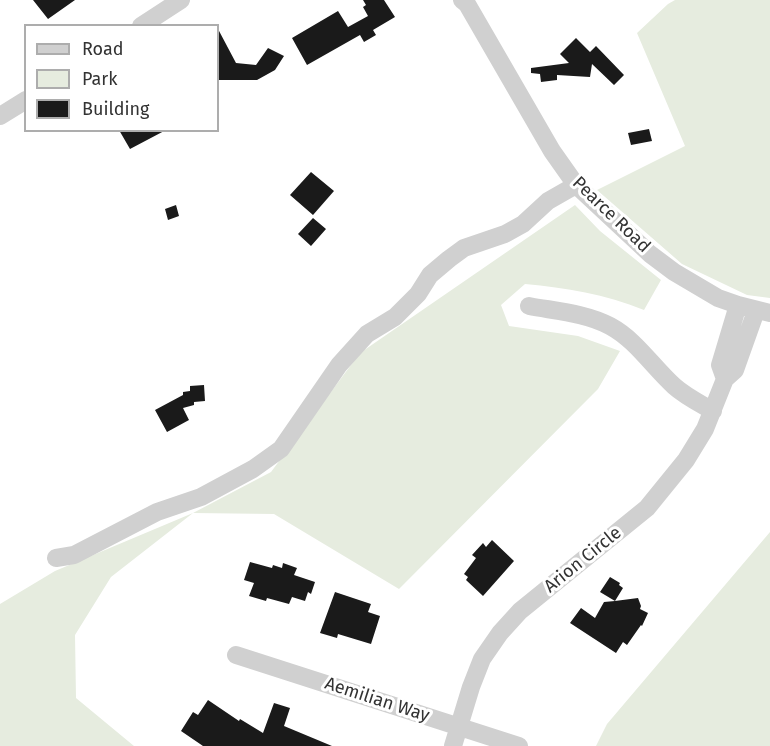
<!DOCTYPE html>
<style>
body{margin:0}
#map{position:relative;width:770px;height:746px;overflow:hidden;background:#fff;font-family:"Fira Sans",sans-serif}
canvas{display:block}
.legend{position:absolute;left:24px;top:24px;width:195px;height:108px;box-sizing:border-box;background:#fff;border:2px solid #adadad;margin:0;padding:8px 10px;list-style:none;font-size:18px;color:#333}
.legend li{display:flex;align-items:center;gap:12px;height:30px}
.legend b{width:30px;border:2px solid #adadad}
</style>
<div id="map">
<canvas width="770" height="746"></canvas>
<ul class="legend">
<li><b style="height:8px;background:#d0d0d0"></b>Road</li>
<li><b style="height:16px;background:#e6ecdf"></b>Park</li>
<li><b style="height:16px;background:#1a1a1a"></b>Building</li>
</ul>
</div>
<script>
const c = document.querySelector('canvas').getContext('2d');
c.lineJoin = 'round';
function paint(path, color) {
  c.fillStyle = color;
  c.fill(path, 'evenodd');
}
function stroke(path, color, width, dash) {
  c.strokeStyle = color;
  c.lineWidth = width;
  c.lineCap = dash ? 'butt' : 'round';
  c.setLineDash(dash || []);
  c.stroke(path);
}
function write(font, color, halo, rows, align = 'center') {
  c.font = font + ' "Fira Sans",sans-serif';
  c.lineWidth = 6;
  c.setLineDash([]);
  c.textBaseline = 'middle';
  c.strokeStyle = halo;
  c.fillStyle = color;
  for (const [text, x, y, turn = 0] of rows) {
    c.save();
    c.translate(x, y);
    c.rotate((+turn || 0) * Math.PI / 180);
    c.textAlign = isNaN(turn) ? turn : align;
    if (halo) c.strokeText(text, 0, 0);
    c.fillText(text, 0, 0);
    c.restore();
  }
}
const green = new Path2D(`
 M675 0H770V298L747 295 682 264 597 190 685 146 637 33 668 4Z
 M575 205 600 231 661 280 644 310C605 294 566 288 525 284L501 305 509 326 578 336 620 351 598 389 399 589 274 514 193 513 111 577 75 635 76 698 134 746H0V604L55 571 193 513 271 472 360 353Z
 M770 532V746H596L607 724Z`);
const building = new Path2D(`
 M33 0H75L48 19Z
 M363 0H384L395 17 373 30 376 35 364 42 360 35 307 65 292 38 338 11 348 27 368 16 363 7 366 5Z
 M218 29 236 63 256 65 268 48 284 56 275 70 257 80H218Z
 M576 38 590 52 596 46 624 75 614 85 592 64 590 77 557 75V80L541 82 540 74 531 73V68L569 63 560 54Z
 M649 129 652 141 631 145 628 133Z
 M119 130H166L130 149Z
 M311 172 334 191 313 215 290 195Z
 M176 205 179 216 168 220 165 209Z
 M313 218 326 229 311 246 298 234Z
 M204 385 205 401 194 402V405L183 408 189 420 167 432 155 410 183 395V392L190 391V386Z
 M492 540 514 561 483 596 466 580 468 577 464 574 476 558 472 555 483 543 486 547Z
 M250 562 272 568 273 565 282 568 283 563 297 568 294 575 315 582 311 594 308 592 305 601 292 597 289 604 267 598 266 601 249 596 254 583 244 580Z
 M610 577 620 583 619 585 623 588 615 601 638 598 641 606 640 609 648 613 642 626 641 625 627 645 623 642 616 653 570 623 581 608 595 618 604 602 615 601 600 592Z
 M335 592 371 604 368 612 380 616 371 644 338 634 337 638 320 633Z
 M208 700 239 721 240 719 263 733 274 703 290 708 284 726 332 746H203L181 731 193 712 198 715Z`);
const minor = new Path2D(`
 M462 0 467 4 552 151 576 185 650 254 674 272 718 298 738 305 770 313
 M141 26 181 0
 M0 116 26 100
 M529 306C555 311 586 313 610 326 636 340 652 366 674 386 685 396 699 403 713 411
 M725 379 720 365 738 305
 M56 558 74 555 157 512 201 497 253 469 281 449 339 365 367 334 395 317 418 294 430 275 449 259 464 248 505 234 523 224 548 201 576 185
 M236 655 519 746
 M453 746 471 687 482 659 500 633 520 611 647 508 686 460 705 429 725 379 735 370 756 311`);
const streetNames = [
 ["Pearce Road",611,215,44],
 ["Arion Circle",583,560,-39],
 ["Aemilian Way",377,700,18]
];
paint(green, '#e6ecdf');
paint(building, '#1a1a1a');
stroke(minor, '#d0d0d0', 18);
write('18px', '#333', '#fff', streetNames);
</script>
